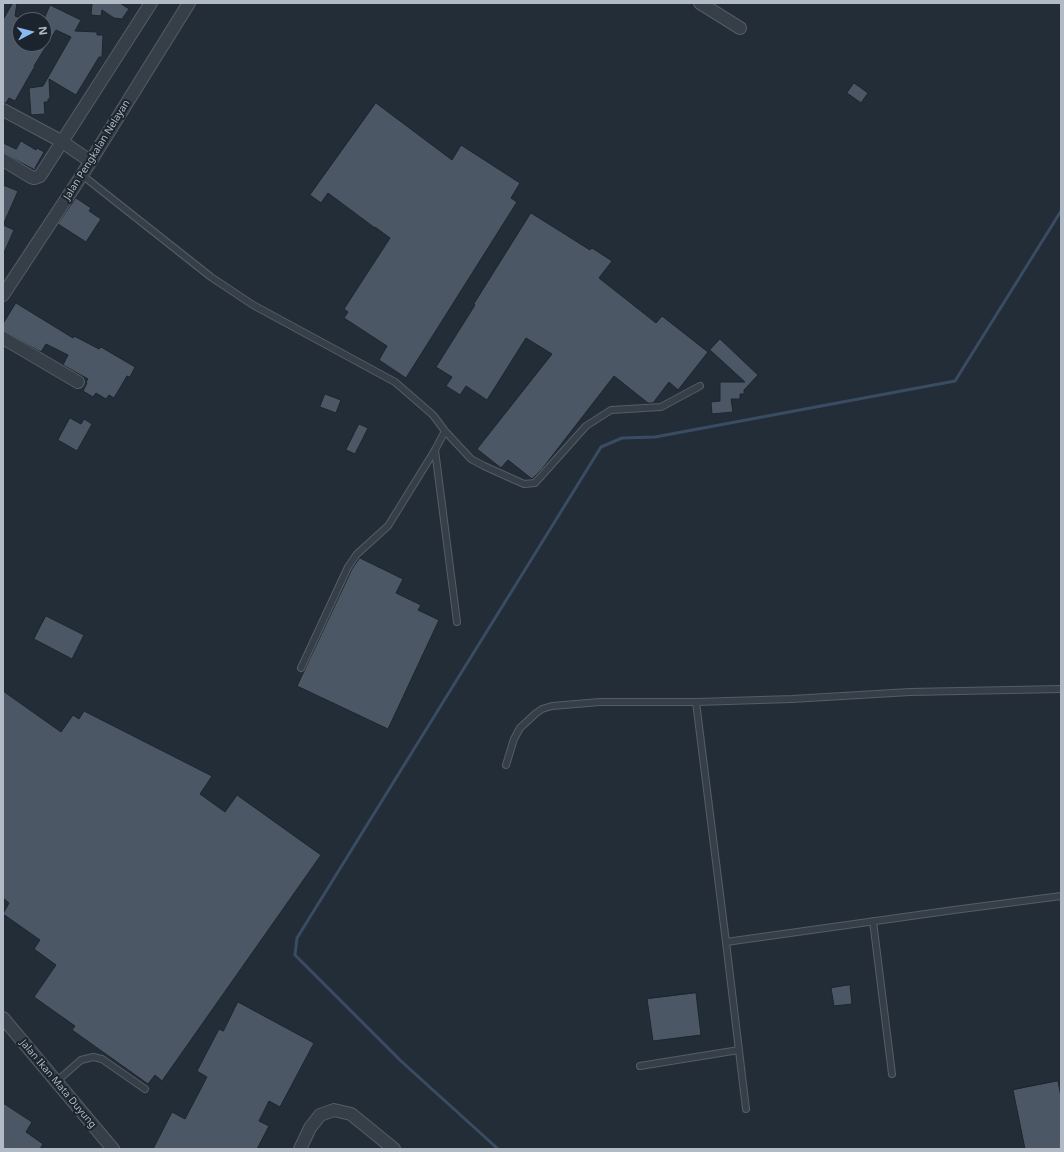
<!DOCTYPE html>
<style>
body{margin:0}
#map{position:relative;width:1064px;height:1152px;overflow:hidden;background:#232d38;font-family:"Noto Sans",sans-serif}
canvas{display:block}
.frame{position:absolute;inset:0;border:4px solid #b1bac5;pointer-events:none}
.north{position:absolute;left:12px;top:12px;width:40px;height:40px;box-sizing:border-box;background:#1b242d;border:1px solid #57606a;border-radius:50%;rotate:83deg;font-size:11px;font-weight:700;line-height:16px;text-align:center;color:#b1bac5}
.north::after{content:'';display:block;margin:auto;width:14px;height:18px;background:#8ab8f1;clip-path:polygon(50% 0,100% 100%,50% 72%,0 100%)}
</style>
<div id="map">
<canvas width="1064" height="1152"></canvas>
<div class="frame"></div>
<div class="north">N</div>
</div>
<script>
const c = document.querySelector('canvas').getContext('2d');
c.lineJoin = 'round';
function stroke(path, color, width, dash) {
  c.strokeStyle = color;
  c.lineWidth = width;
  c.lineCap = dash ? 'butt' : 'round';
  c.setLineDash(dash || []);
  c.stroke(path);
}
function paint(path, color) {
  c.fillStyle = color;
  c.fill(path, 'evenodd');
}
function write(font, color, halo, rows, align = 'center') {
  c.font = font + ' "Noto Sans",sans-serif';
  c.lineWidth = 4;
  c.setLineDash([]);
  c.textBaseline = 'middle';
  c.strokeStyle = halo;
  c.fillStyle = color;
  for (const [text, x, y, turn = 0] of rows) {
    c.save();
    c.translate(x, y);
    c.rotate((+turn || 0) * Math.PI / 180);
    c.textAlign = isNaN(turn) ? turn : align;
    if (halo) c.strokeText(text, 0, 0);
    c.fillText(text, 0, 0);
    c.restore();
  }
}
const stream = new Path2D(`
 M498 1149 401 1061 295 955 297 938 601 447 622 438 655 437 955 381 1061 211`);
const building = new Path2D(`
 M13 3H17L15 16 20 18V44H44V19L50 5 81 20 75 31 97 32V35H103L102 57H99L76 95 49 79 50 99H48V102H44L45 114 31 115 29 88 43 86 71 37 56 30 34 66H35L15 101 9 98 6 103H3V20Z
 M91 3H120L129 9 122 19 114 18 102 10 101 16 91 15 92 4Z
 M854 83 868 93 861 103 847 93Z
 M376 103 452 160 461 145 520 183 511 198 517 202 406 378 379 360 387 346 344 318 348 312 344 309 390 238 375 227V228L328 193 321 203 310 195Z
 M21 141 36 150 37 148 44 152 35 168H36L35 170 3 153V143L16 149Z
 M3 185 18 191 3 225 14 230 3 255Z
 M76 198 91 208 89 211 101 219 86 242 58 224Z
 M531 213 590 250 592 248 612 261 599 278 656 323 662 316 708 352 678 390 669 382 653 403H648L614 376 542 469 532 479 508 460 501 468 477 449 552 354 526 338 487 400 466 386 460 395 446 386 452 377 436 367 475 305 474 304Z
 M16 303 73 338 74 336 99 349 101 347 135 367 130 377 127 376 114 398 109 395 106 399 96 393 93 397 83 391 87 383 86 382 88 379 63 365 68 355 46 344 41 352 3 331V324Z
 M720 339 758 375 744 390V394H740V399H731L733 412 712 414 711 402 720 401V382H745L710 350Z
 M325 394 341 400 336 413 320 407Z
 M70 418 81 424 84 419 92 424 77 451 58 440Z
 M359 424 368 428 355 454 346 450Z
 M360 558 403 579 396 593 421 605 418 610 439 620 388 729 297 686 352 569Z
 M46 616 84 635 72 659 34 639Z
 M3 691 61 732 73 715 79 719 84 711 212 776 200 794 225 812 237 795 321 855 162 1081 155 1075 148 1084 72 1030 75 1026 34 997 56 965 34 949 40 940 3 914 9 903 3 898Z
 M850 985 852 1004 834 1006 831 988Z
 M696 993 701 1035 653 1041 647 999Z
 M238 1002 314 1043 280 1107 269 1101 259 1121 269 1126 257 1149H153L172 1112 185 1119 207 1077 197 1071 219 1029 223 1031Z
 M1058 1081 1061 1097V1149H1025L1013 1090Z
 M3 1103 32 1122 26 1132 43 1144 40 1149H3Z`);
const lane = new Path2D(`
 M82 175 211 277 253 305 395 382 433 415 445 431 471 459 484 466 524 484 535 483 586 426 611 410 661 407 700 386
 M435 450 457 622
 M301 668 348 567 357 554 388 526 435 450 445 431
 M506 765 514 739 520 728 535 714 542 709 552 706 600 702H696
 M873 921 892 1074
 M726 942 696 702 792 699 910 692 1061 689
 M640 1066 739 1050
 M56 1082 81 1060 93 1057 102 1059 145 1089
 M746 1109 726 942 954 910 1061 896`);
const street = new Path2D(`
 M700 3 740 28
 M3 110 61 141 90 161
 M3 160 31 177 34 178 40 176 151 3
 M3 295 82 175 189 3
 M3 338 78 382
 M3 1018 113 1149
 M300 1149 310 1128 320 1115 334 1110 351 1114 394 1149`);
const streetNames = [
 ["Jalan Pengkalan Nelayan",97,150,-58],
 ["Jalan Ikan Mata Duyung",58,1084,50]
];
stroke(stream, '#394c61', 3);
paint(building, '#4b5764');
stroke(building, '#1d262f', 1);
stroke(lane, '#545d66', 8);
stroke(street, '#545d66', 14);
stroke(lane, '#363f48', 6);
stroke(street, '#363f48', 12);
write('10px', '#b1bac5', '#1b242d', streetNames);
</script>
